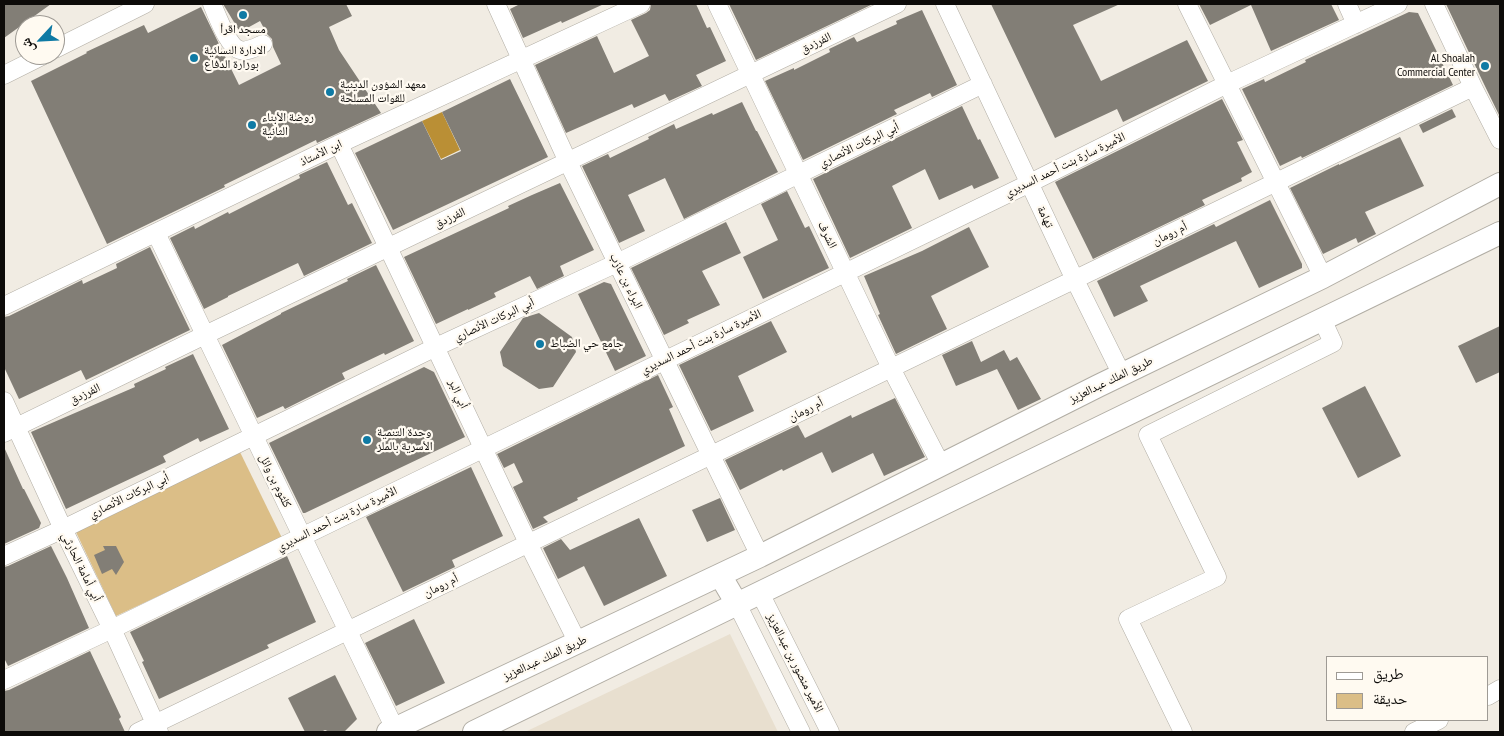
<!DOCTYPE html>
<meta charset="utf-8">
<style>
body{margin:0}
#map{position:relative;width:1504px;height:736px;overflow:hidden;background:#f1ece3;font-family:"PT Sans Narrow","Noto Naskh Arabic",sans-serif}
canvas{display:block}
.frame{position:absolute;inset:0;border:5px solid #0d0b09;pointer-events:none}
.legend{position:absolute;left:1326px;top:656px;width:162px;height:65px;box-sizing:border-box;background:#fffaf1;border:1px solid #9e9a94;margin:0;padding:6px 9px;list-style:none;font-size:15px;color:#0d0b09}
.legend li{display:flex;align-items:center;gap:10px;height:25px}
.legend b{width:25px;border:1px solid #9e9a94}
.north{position:absolute;left:15px;top:15px;width:50px;height:50px;box-sizing:border-box;background:#fffaf1;border:1px solid #9e9a94;border-radius:50%;rotate:245deg;font-size:14px;font-weight:700;line-height:20px;text-align:center;color:#0d0b09}
.north::after{content:'';display:block;margin:auto;width:18px;height:22px;background:#0f7aa4;clip-path:polygon(50% 0,100% 100%,50% 72%,0 100%)}
</style>
<div id="map">
<canvas width="1504" height="736"></canvas>
<div class="frame"></div>
<ul class="legend">
<li><b style="height:6px;background:#fff"></b>طريق</li>
<li><b style="height:14px;background:#dbbe87"></b>حديقة</li>
</ul>
<div class="north">ش</div>
</div>
<script>
const c = document.querySelector('canvas').getContext('2d');
c.lineJoin = 'round';
function paint(path, color) {
  c.fillStyle = color;
  c.fill(path, 'evenodd');
}
function stroke(path, color, width, dash) {
  c.strokeStyle = color;
  c.lineWidth = width;
  c.lineCap = dash ? 'butt' : 'round';
  c.setLineDash(dash || []);
  c.stroke(path);
}
function write(font, color, halo, rows, align = 'center') {
  c.font = font + ' "PT Sans Narrow","Noto Naskh Arabic",sans-serif';
  c.lineWidth = 4.5;
  c.setLineDash([]);
  c.textBaseline = 'middle';
  c.strokeStyle = halo;
  c.fillStyle = color;
  for (const [text, x, y, turn = 0] of rows) {
    c.save();
    c.translate(x, y);
    c.rotate((+turn || 0) * Math.PI / 180);
    c.textAlign = isNaN(turn) ? turn : align;
    if (halo) c.strokeText(text, 0, 0);
    c.fillText(text, 0, 0);
    c.restore();
  }
}
const built = new Path2D(`
 M730 634 778 732H525Z`);
const green = new Path2D(`
 M239 450 282 538 116 616 75 530Z`);
const water = new Path2D(`
 M442 112 460 150 441 159 422 121Z`);
const building = new Path2D(`
 M4 4H51L4 38Z
 M223 4H346L352 16 329 27 339 50 381 113 317 143 316 140 224 185 225 187 107 244 31 81 87 53 86 52 144 25 148 33 201 7 239 85 281 64 273 47 272 39 267 34 260 21 240 32Z
 M520 4H604L562 23 561 21 523 38 510 9Z
 M651 4H696L707 28 710 27 726 61 696 75 702 86 669 101 665 94 634 108 632 104 566 133 535 65 597 36 614 73 649 56 631 20 646 13 650 10Z
 M729 4H873L756 60Z
 M991 4H1120L1073 25 1101 81 1187 40 1208 81 1123 122 1117 109 1055 138Z
 M1199 4H1331L1339 20 1271 51 1251 5 1210 25Z
 M1446 4H1500V117L1483 82Z
 M922 10 957 85 932 97 930 93 894 110 897 114 803 160 765 81 794 68V70L830 52 829 49 854 37 857 42 897 24 896 21Z
 M1409 12 1418 13 1453 85 1302 158 1301 156 1280 166 1242 89 1264 79 1265 82 1306 62 1305 60Z
 M510 79 548 157 393 230 355 153 422 121 441 160 461 151 442 112Z
 M1222 99 1243 140 1237 142 1252 172 1241 178 1242 181 1202 200 1205 205 1093 259 1055 182Z
 M742 102 756 131H757L778 172 684 219 665 178 628 195 645 231 619 243 582 166 608 154 610 158 649 139 648 137 674 124 676 129 712 113 713 115Z
 M962 106 978 140 980 139 999 178 974 189 972 185 939 200 925 169 892 186 912 228 850 258 813 179Z
 M1452 109 1456 117 1423 133 1419 125Z
 M1400 137 1424 186 1365 212 1376 234 1358 243 1356 238 1323 254 1290 188 1339 164V165Z
 M327 162 348 205 352 203 372 243 304 276 298 263 228 296V297L204 309 170 238 194 226 195 229 228 212 229 214 300 178 299 175Z
 M560 183 594 250 560 266 564 276 537 289 530 276 494 293 496 297 468 310V309L436 324 404 257 509 208 508 206 532 195Z
 M787 191 805 228 809 226 829 268 763 299 743 257 778 240 761 204Z
 M1270 200 1302 264V268L1259 288 1236 241 1140 286 1148 301 1114 317 1097 281 1214 224 1216 227Z
 M726 222 741 253 702 271 720 305 687 320 689 323 664 335 631 268Z
 M969 227 989 267 931 296 947 329 896 354 878 315 880 314 864 276 922 251Z
 M150 247 190 330 86 380 81 370 19 399 4 367V317L9 316 82 280 83 284 117 268 116 264Z
 M376 265 414 341 385 355 384 353 342 373 345 379 285 409 283 406 257 418 222 345 281 314V313L348 281 347 279Z
 M604 282 611 284 646 356 615 371 578 294Z
 M539 313 572 337 576 352 553 387 539 389 503 366 500 352 523 318Z
 M771 321 787 352 738 376 754 411 711 431 679 365Z
 M1500 326V372L1476 383 1458 346Z
 M972 341 981 362 1004 350 1010 361 1017 357 1041 399 1018 410 997 369 956 386 942 355Z
 M193 354 229 429 200 442 198 438 163 456 166 462 66 509 31 432 135 387 134 384 166 369 165 367Z
 M424 367 434 372 465 437 305 513H303L269 443Z
 M658 375 673 407 669 409 685 446 577 498 578 500 543 517 548 522 533 529 513 487 523 482 514 463 504 468 497 454Z
 M1365 386 1401 456 1358 478 1322 408Z
 M895 398 925 457 884 476 873 453 832 473 822 452 783 471 782 469 740 490 725 460 798 425 805 438 851 415 852 418Z
 M4 447 23 489H24L41 523 39 528 4 544Z
 M471 467 503 536 452 560 455 567 403 592 366 517Z
 M720 498 735 530 707 542 692 510Z
 M639 518 667 576 604 606 584 566 558 579 543 548 561 539 570 550Z
 M51 546 67 578 89 628 8 666 4 658V567L8 566Z
 M103 546H116L124 562 116 575 112 569 102 574 94 555 105 550Z
 M287 556 316 622 267 645 269 648 159 699 142 662 144 661 130 632Z
 M414 619 445 683 396 706 365 643Z
 M90 651 121 717 119 719 125 732H4V691L9 690Z
 M335 675 357 719 344 732H330L325 730 321 732H305L288 698Z`);
const minor = new Path2D(`
 M212 4C217 15 228 47 240 50 248 52 256 47 263 44
 M496 4 568 162 760 556
 M717 4 891 368 941 465
 M945 4 1075 280 1122 375
 M1187 4 1323 277
 M1347 4 1356 24
 M1434 4 1473 87 1500 140
 M55 49 145 4
 M4 75 44 55
 M339 144 528 543 578 643
 M156 233 395 729
 M4 306 339 144 641 4
 M4 401 63 529 112 629 159 732
 M4 433 205 335 897 4
 M4 556 63 529 436 347 617 263 983 84
 M760 593 830 732
 M737 604 801 732
 M4 680 112 629 1030 183 1227 84 1398 4
 M1488 696 1500 689
 M138 732 1473 87
 M1183 732 1128 619 1217 577 1148 435 1333 343 1322 319
 M1414 732 1439 720`);
const major = new Path2D(`
 M720 575 737 604 1500 233
 M388 732 760 556 1098 386 1323 277 1500 184
 M474 732 737 604`);
const markers = [
 [243,15,5,"#0f7aa4"],
 [194,58,5,"#0f7aa4"],
 [1485,66,5,"#0f7aa4"],
 [330,92,5,"#0f7aa4"],
 [252,125,5,"#0f7aa4"],
 [540,344,5,"#0f7aa4"],
 [367,440,5,"#0f7aa4"]
];
const poiNames = [
 ["مسجد اقرأ",243,30,"center"],
 ["الادارة النسائية",204,51],
 ["بوزارة الدفاع",204,65],
 ["Al Shoalah",1475,59,"right"],
 ["Commercial Center",1475,73,"right"],
 ["معهد الشؤون الدينية",340,85],
 ["للقوات المسلحة",340,99],
 ["روضة الأبناء",262,118],
 ["الثانية",262,132],
 ["جامع حي الضباط",550,344],
 ["وحدة التنمية",377,433],
 ["الأسرية بالملز",377,447]
];
const streetNames = [
 ["الفرزدق",816,43,-26],
 ["أبي البركات الأنصاري",859,145,-26],
 ["ابن الأستاذ",321,153,-26],
 ["الأميرة سارة بنت أحمد السديري",1065,165,-26],
 ["تهامة",1045,217,65],
 ["الفرزدق",450,218,-25],
 ["أم رومان",1170,234,-26],
 ["الشرف",827,235,64],
 ["البراء بن عازب",626,281,64],
 ["أبي البركات الأنصاري",494,320,-25],
 ["الأميرة سارة بنت أحمد السديري",701,342,-26],
 ["طريق الملك عبدالعزيز",1111,380,-26],
 ["الفرزدق",85,394,-26],
 ["أبي البر",458,394,65],
 ["أم رومان",806,410,-26],
 ["كلثوم بن وائل",275,481,64],
 ["أبي البركات الأنصاري",129,496,-26],
 ["الأميرة سارة بنت أحمد السديري",337,519,-26],
 ["أبي أمامة الحارثي",81,567,64],
 ["أم رومان",441,586,-26],
 ["طريق الملك عبدالعزيز",545,658,-25],
 ["الأمير منصور بن عبدالعزيز",795,663,63]
];
paint(built, '#e8dfcf');
paint(green, '#dbbe87');
paint(water, '#ba8f35');
paint(building, '#827e76');
stroke(minor, '#b1ada4', 19);
stroke(major, '#b1ada4', 24);
stroke(minor, '#fff', 18);
stroke(major, '#fff', 22);
for (const [x, y, r, color] of markers) {
  const dot = new Path2D();
  dot.arc(x, y, r, 0, 2 * Math.PI);
  c.fillStyle = color;
  c.fill(dot);
  stroke(dot, '#fffaf1', 2);
}
write('12px', '#0d0b09', '#fffaf1', poiNames, 'left');
write('12px', '#0d0b09', '#fffaf1', streetNames);
</script>
